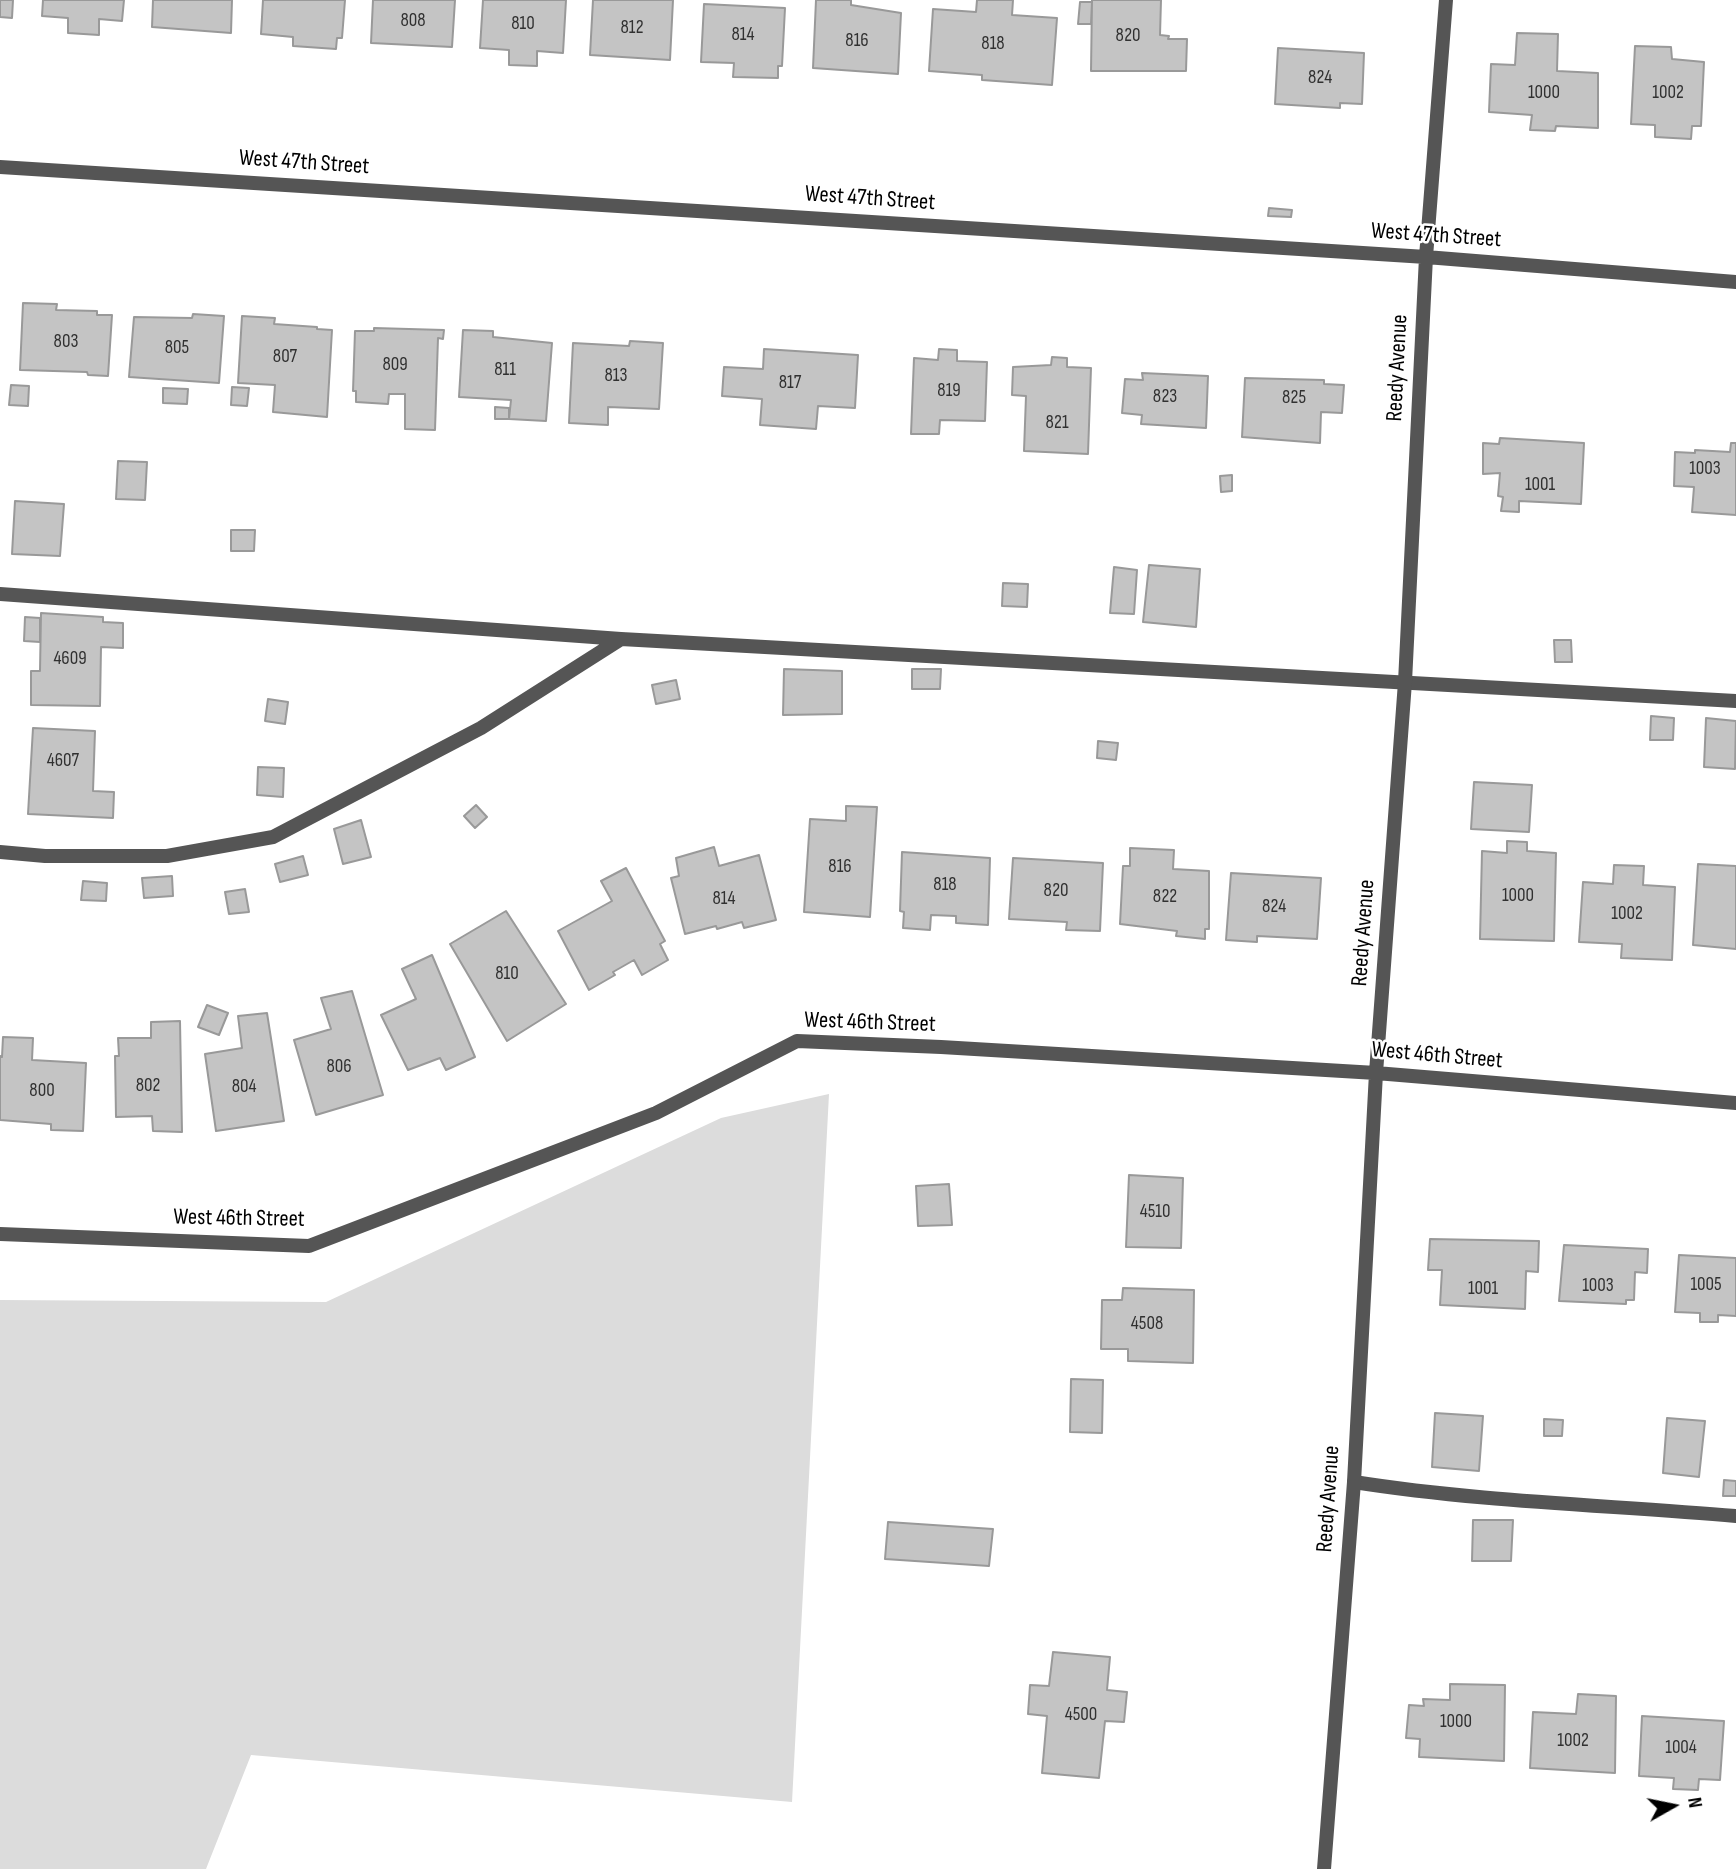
<!DOCTYPE html>
<style>
body{margin:0}
#map{position:relative;width:1736px;height:1869px;overflow:hidden;background:#fff;font-family:"Sofia Sans Condensed",sans-serif}
canvas{display:block}
.north{position:absolute;left:1638px;top:1771px;width:70px;height:70px;-webkit-text-stroke:5px #fff;paint-order:stroke;rotate:81deg;font-size:19px;font-weight:700;line-height:28px;text-align:center;color:#000}
.north::after{content:'';display:block;margin:auto;width:24px;height:32px;background:#000;clip-path:polygon(50% 0,100% 100%,50% 72%,0 100%)}
</style>
<div id="map">
<canvas width="1736" height="1869"></canvas>
<div class="north">N</div>
</div>
<script>
const c = document.querySelector('canvas').getContext('2d');
c.lineJoin = 'round';
function paint(path, color) {
  c.fillStyle = color;
  c.fill(path, 'evenodd');
}
function stroke(path, color, width, dash) {
  c.strokeStyle = color;
  c.lineWidth = width;
  c.lineCap = dash ? 'butt' : 'round';
  c.setLineDash(dash || []);
  c.stroke(path);
}
function write(font, color, halo, rows, align = 'center') {
  c.font = font + ' "Sofia Sans Condensed",sans-serif';
  c.lineWidth = 5;
  c.setLineDash([]);
  c.textBaseline = 'middle';
  c.strokeStyle = halo;
  c.fillStyle = color;
  for (const [text, x, y, turn = 0] of rows) {
    c.save();
    c.translate(x, y);
    c.rotate((+turn || 0) * Math.PI / 180);
    c.textAlign = isNaN(turn) ? turn : align;
    if (halo) c.strokeText(text, 0, 0);
    c.fillText(text, 0, 0);
    c.restore();
  }
}
const green = new Path2D(`
 M829 1094 792 1802 251 1755 206 1869H0V1300L326 1302 721 1118Z`);
const building = new Path2D(`
 M0 0H13L12 18 0 17Z
 M43 0H124L122 21 99 19V35L68 33V18L42 16Z
 M153 0H232L231 33 152 27Z
 M263 0H345L342 38H337L336 49 293 46V37L261 34Z
 M373 0H455L452 47 371 43Z
 M483 0H566L563 53 537 51V66L509 65V50L480 48Z
 M593 0H673L670 60 590 55Z
 M816 0H851V5L901 13 898 74 813 68Z
 M977 0H1013L1012 15 1057 18 1052 85 982 80V75L929 71 933 9 976 12Z
 M1092 0H1161L1160 35 1169 36 1168 39H1187L1186 71H1091Z
 M1080 2H1092L1091 24H1078Z
 M704 4 785 8 782 66H778V78L733 77 734 63 701 62Z
 M1517 33 1558 34 1557 71 1598 73V128L1556 126 1555 131 1530 130 1532 115 1489 112 1491 64 1515 65Z
 M1635 46 1671 47 1672 59 1704 62 1701 126H1692L1691 139 1655 137V125L1631 124Z
 M1278 48 1364 53 1362 104 1340 103V108L1275 104Z
 M1269 208 1292 210 1291 217 1268 216Z
 M23 303 57 304 56 310 97 311V315H112L108 376 88 375 87 372 20 370Z
 M193 314 224 316 219 383 129 377 134 317 192 318Z
 M242 316 275 318 274 324 317 327V329L332 330 327 417 273 412 275 385 238 383Z
 M374 328 444 330 443 339 438 338 435 430 405 429V394H389L388 404 356 402V391H353L355 331H374Z
 M463 330 493 331V337L552 343 546 421 509 419 511 400 459 397Z
 M630 341 663 343 659 409 608 407V425L569 423 573 343 629 346Z
 M764 349 858 355 855 408 818 406 816 429 760 425 762 399 722 396 724 367 763 369Z
 M939 349 957 350V361L987 362 985 421 940 420 939 434H911L914 358 938 360Z
 M1052 357 1067 358V367L1091 368 1088 454 1024 451 1026 396 1012 395 1013 367 1051 365Z
 M1142 373 1208 376 1206 428 1141 424 1142 415 1122 413 1125 379 1143 380Z
 M1245 378 1324 380V384L1344 385 1342 413 1321 412 1320 443 1242 437Z
 M11 385 29 386 28 406 9 405Z
 M232 387 249 388 247 406 231 405Z
 M163 388 188 389 187 404 163 403Z
 M495 407 509 408V419H495Z
 M1500 438 1584 443 1581 504 1519 501V512L1501 511 1503 497 1498 496 1500 473 1483 474V443L1499 444Z
 M1731 443H1736V515L1692 512 1694 487 1674 486 1675 452 1695 453V450L1730 452Z
 M118 461 147 462 145 500 116 499Z
 M1232 475V491L1221 492 1220 476Z
 M15 501 64 504 60 556 12 554Z
 M231 530H255L254 551H231Z
 M1149 565 1200 569 1196 627 1143 622Z
 M1114 567 1137 570 1134 614 1110 613Z
 M1003 583 1028 584 1027 607 1002 606Z
 M41 613 103 617V622L123 623V648L101 647 100 706 31 705V671H40Z
 M25 617 40 618V642L24 641Z
 M1554 640H1571L1572 662H1555Z
 M784 669 842 671V714L783 715Z
 M912 669H941L940 689H912Z
 M676 680 680 699 656 704 652 685Z
 M268 699 288 702 285 724 265 721Z
 M1651 716 1674 718 1673 740H1650Z
 M1706 718 1736 721 1735 769 1704 767Z
 M33 728 95 731 93 791 114 792 113 818 28 814Z
 M1098 741 1118 743 1116 760 1097 758Z
 M258 767 284 768 283 797 257 795Z
 M1474 782 1532 785 1529 832 1471 829Z
 M476 805 487 817 475 828 464 816Z
 M846 806 877 807 870 917 804 912 810 819 846 821Z
 M361 820 371 857 343 864 334 829Z
 M1507 841 1527 842V851L1556 853 1554 941 1480 939 1482 851 1507 853Z
 M714 847 719 866 759 855 776 920 744 928 742 922 717 929 716 926 685 934 671 878 679 876 676 858Z
 M1130 848 1174 850 1173 869 1209 871V929H1205V939L1176 936 1177 931 1120 924 1123 866H1130Z
 M902 852 990 858 988 925 956 923V916L931 915 930 930 903 928 904 912 900 911Z
 M303 856 308 875 280 882 275 864Z
 M1013 858 1103 863 1100 931 1066 930 1067 922 1009 919Z
 M1698 864 1736 866V949L1693 945Z
 M1614 865 1644 866 1643 885 1675 887 1672 960 1621 958 1622 944 1579 942 1583 882 1613 884Z
 M626 868 665 941 660 944 668 960 642 975 634 960 613 972 615 975 589 990 558 931 612 901 601 881Z
 M1231 873 1321 878 1317 939 1257 936V942L1226 940Z
 M172 876 173 896 144 898 142 878Z
 M83 881 107 883 106 901 81 900Z
 M245 889 249 912 229 914 225 892Z
 M506 911 566 1004 507 1041 450 944Z
 M432 955 475 1057 446 1070 440 1058 408 1070 381 1015 416 999 402 969Z
 M352 991 383 1095 316 1115 294 1040 331 1029 321 998Z
 M207 1005 228 1013 219 1035 198 1027Z
 M267 1013 284 1121 216 1131 205 1054 242 1048 238 1016Z
 M180 1021 182 1132 153 1131 152 1116 116 1117 115 1056H119L118 1038H151V1022Z
 M3 1037 33 1038 32 1060 86 1063 83 1131 51 1130V1124L0 1120V1056L2 1057Z
 M1129 1175 1183 1178 1181 1248 1126 1247Z
 M949 1184 952 1225 918 1226 916 1186Z
 M1430 1239 1539 1241 1538 1272 1526 1271 1525 1309 1440 1305 1442 1270H1428Z
 M1564 1245 1648 1249 1647 1273 1635 1272 1634 1300H1626V1304L1559 1301Z
 M1679 1255 1736 1258V1316L1718 1315V1322H1700V1313L1675 1312Z
 M1123 1288 1194 1290 1193 1363 1128 1361V1349H1101L1102 1300H1122Z
 M1071 1379 1103 1380 1102 1433 1070 1432Z
 M1435 1413 1483 1416 1479 1471 1432 1467Z
 M1667 1418 1705 1421 1699 1477 1663 1473Z
 M1544 1419 1563 1420 1562 1436H1544Z
 M1724 1480 1736 1481V1496H1723Z
 M1473 1520H1513L1511 1561H1472Z
 M888 1522 993 1529 989 1566 885 1559Z
 M1053 1652 1110 1657 1107 1690 1127 1692 1124 1722 1105 1721 1099 1778 1042 1773 1047 1716 1028 1714 1030 1685 1049 1686Z
 M1450 1684 1505 1685 1504 1761 1419 1757 1420 1739 1406 1738 1409 1705 1424 1706 1423 1699 1450 1700Z
 M1578 1694 1616 1696 1615 1773 1530 1768 1533 1712 1576 1714Z
 M1642 1716 1724 1721 1720 1780 1699 1779 1698 1790 1673 1789 1674 1778 1639 1776Z`);
const lane = new Path2D(`
 M0 594 621 639 1736 701
 M0 852 45 856H167L273 837 481 728 621 639
 M1354 1482C1481 1502 1608 1505 1736 1516`);
const street = new Path2D(`
 M0 167 1426 257 1736 282
 M0 1234 309 1246 656 1113 797 1041 941 1047 1376 1073 1736 1103
 M1324 1869 1354 1482 1376 1073 1405 682 1426 257 1446 0`);
const numberNames = [
 ["808",413,21],
 ["810",523,24],
 ["812",632,28],
 ["814",743,35],
 ["820",1128,36],
 ["816",857,41],
 ["818",993,44],
 ["824",1320,78],
 ["1000",1544,93],
 ["1002",1668,93],
 ["803",66,342],
 ["805",177,348],
 ["807",285,357],
 ["809",395,365],
 ["811",505,370],
 ["813",616,376],
 ["817",790,383],
 ["819",949,391],
 ["823",1165,397],
 ["825",1294,398],
 ["821",1057,423],
 ["1003",1705,469],
 ["1001",1540,485],
 ["4609",70,659],
 ["4607",63,761],
 ["816",840,867],
 ["818",945,885],
 ["820",1056,891],
 ["1000",1518,896],
 ["822",1165,897],
 ["814",724,899],
 ["824",1274,907],
 ["1002",1627,914],
 ["810",507,974],
 ["806",339,1067],
 ["802",148,1086],
 ["804",244,1087],
 ["800",42,1091],
 ["4510",1155,1212],
 ["1005",1706,1285],
 ["1003",1598,1286],
 ["1001",1483,1289],
 ["4508",1147,1324],
 ["4500",1081,1715],
 ["1000",1456,1722],
 ["1002",1573,1741],
 ["1004",1681,1748]
];
const streetNames = [
 ["West 47th Street",304,163,4],
 ["West 47th Street",870,199,4],
 ["West 47th Street",1436,236,4],
 ["Reedy Avenue",1398,368,-87],
 ["Reedy Avenue",1364,933,-86],
 ["West 46th Street",870,1023,2],
 ["West 46th Street",1437,1056,5],
 ["West 46th Street",239,1219,1],
 ["Reedy Avenue",1329,1499,-86]
];
paint(green, '#dcdcdc');
paint(building, '#c4c4c4');
stroke(building, '#999', 2);
stroke(lane, '#555', 14);
stroke(street, '#555', 14);
write('19px', '#313131', null, numberNames);
write('23px', '#000', '#fff', streetNames);
</script>
